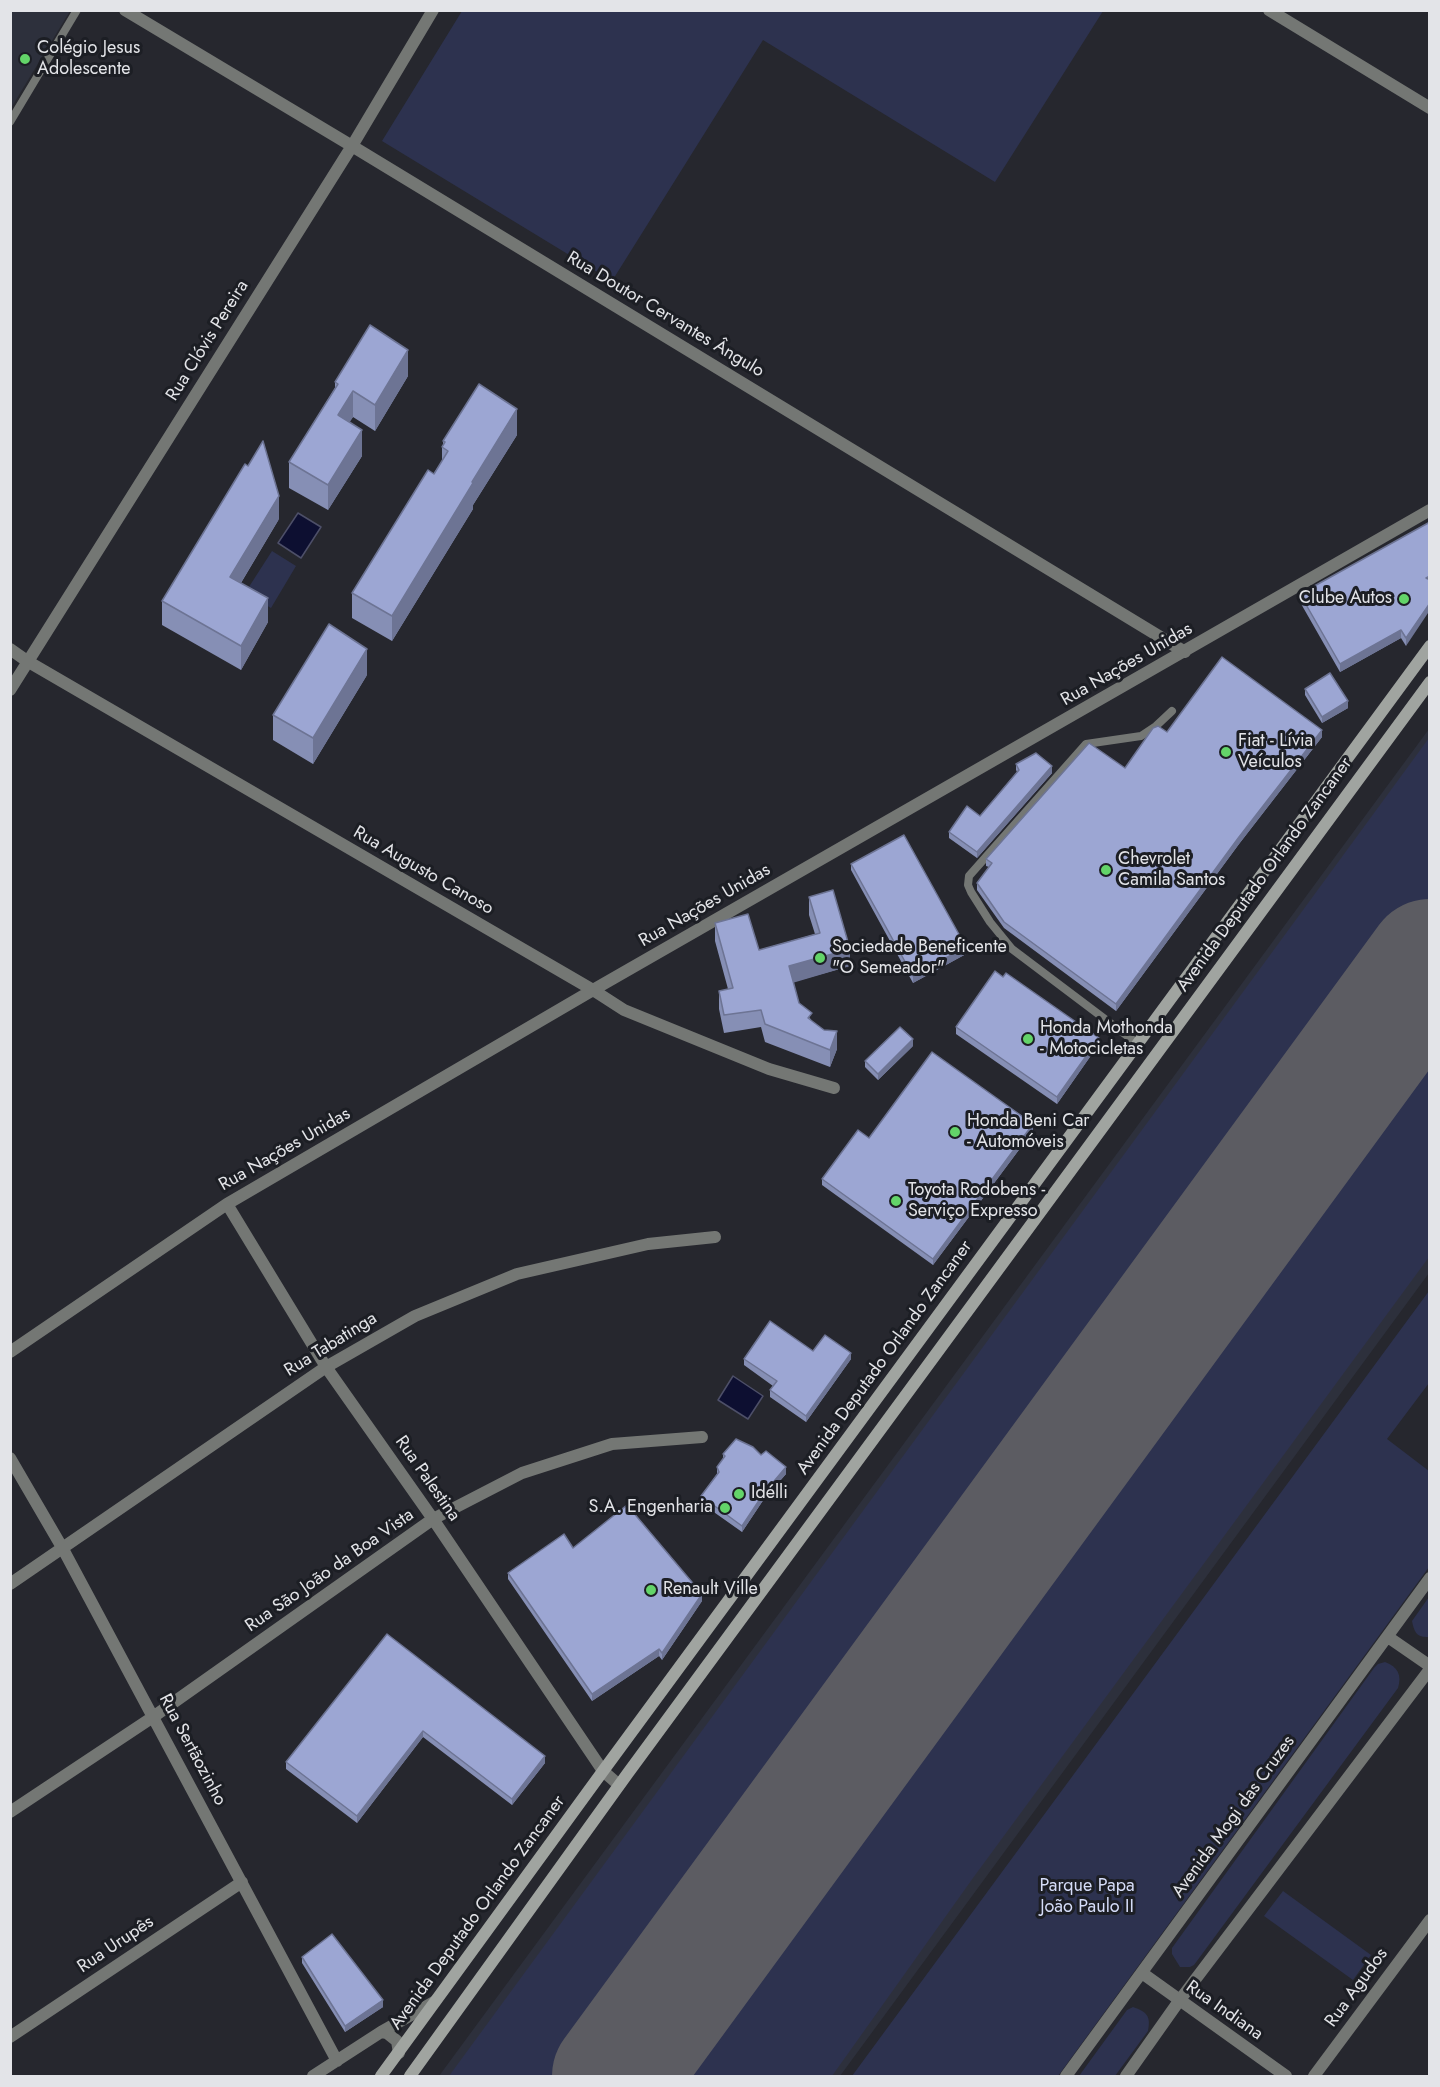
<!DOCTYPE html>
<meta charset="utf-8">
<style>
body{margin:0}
#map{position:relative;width:1440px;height:2087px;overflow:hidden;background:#26272e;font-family:Jost,sans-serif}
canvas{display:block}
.frame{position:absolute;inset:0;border:12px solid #e3e4e8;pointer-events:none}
</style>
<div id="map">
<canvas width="1440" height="2087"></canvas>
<div class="frame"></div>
</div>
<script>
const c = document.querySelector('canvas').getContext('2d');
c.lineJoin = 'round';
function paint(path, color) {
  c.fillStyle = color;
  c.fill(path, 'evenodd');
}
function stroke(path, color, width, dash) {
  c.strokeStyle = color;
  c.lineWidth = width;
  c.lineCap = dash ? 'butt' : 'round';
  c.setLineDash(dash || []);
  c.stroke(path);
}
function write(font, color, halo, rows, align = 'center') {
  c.font = font + ' Jost,sans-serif';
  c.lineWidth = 6;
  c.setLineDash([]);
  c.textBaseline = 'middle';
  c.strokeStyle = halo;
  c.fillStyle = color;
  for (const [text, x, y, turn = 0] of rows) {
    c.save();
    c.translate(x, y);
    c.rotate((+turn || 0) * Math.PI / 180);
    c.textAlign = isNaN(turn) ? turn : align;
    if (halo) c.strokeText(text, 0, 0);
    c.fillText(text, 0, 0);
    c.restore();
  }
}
const built = new Path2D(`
 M11 10 70 11 11 108 10 11Z
 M1429 729V1273L840 2076H439Z`);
const green = new Path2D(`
 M462 11V10L1103 11 995 182 763 40 612 281 382 141Z
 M272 551 296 566 271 608 245 593Z
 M1429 738V905L576 2076H449Z
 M1429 1015V1257L973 1878 832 2076H650Z
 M1429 1291V1383L1387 1439 1429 1471V1567L1058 2076H852Z
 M1429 1597V1637C1417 1638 1414 1632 1412 1621Z
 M1385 1662C1398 1667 1402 1675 1398 1688L1194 1965 1190 1967H1180L1172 1954V1948L1374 1668 1378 1664Z
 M1283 1891 1371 1955 1353 1980 1264 1916Z
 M1133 2007C1147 2012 1151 2016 1148 2031L1115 2076H1079L1127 2010Z`);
const water = new Path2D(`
 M298 513 321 527 301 558 278 543Z
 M733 1376 763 1396 748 1419 718 1400Z`);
const runway = new Path2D(`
 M615 2076 1430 962`);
const lane = new Path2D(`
 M10 122 77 10
 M1138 1044 1012 949 990 922 971 892 968 885 969 876 1086 744 1141 736 1156 726 1172 711`);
const street = new Path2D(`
 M125 10 352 146 1185 652
 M1269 10 1430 108
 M10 649 27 661 593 990 624 1010 769 1069 834 1088
 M10 690 352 146 433 10
 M227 1204 326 1367 433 1519 603 1771 619 1785
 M10 1352 227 1204 593 990 1430 510
 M10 1458 63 1549 337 2061
 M10 1584 326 1367 415 1316 517 1274 648 1244 715 1237
 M1388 1637 1430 1666
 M10 1812 153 1717 433 1519 522 1473 612 1444 702 1437
 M1142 1973 1286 2076
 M381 2032 387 2033 397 2041 399 2053
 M10 2037 242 1882
 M313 2076 381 2032 434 2002
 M1066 2076 1430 1578
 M1126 2076 1179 2001 1430 1669
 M1314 2076 1430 1920`);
const secondary = new Path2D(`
 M381 2076 603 1771 1430 646
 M410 2076 628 1773 1430 682`);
const wall = new Path2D(`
 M408 376 375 431 353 417 349 422 362 456 328 510 289 488V462L335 388V382Z
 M517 435 473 505V509L392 641 352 618V593L442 461V447L443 445V441Z
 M279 519 241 583 268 622 241 670 162 625V601Z
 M1430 522 1406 646 1401 638 1340 672 1300 602V594Z
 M367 675 313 764 273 740V715Z
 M1305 689 1348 708 1322 723 1305 695Z
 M1167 732 1322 737 1239 844 1116 1011 1004 928 977 890V883L989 867 986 866V859L1125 768Z
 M1016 764 1052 773 977 858 949 838V832L980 816 1017 772 1016 770Z
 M851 864 966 954 913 983 851 870Z
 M809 897 850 966 793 982 799 1003 812 1021 837 1049 830 1067 765 1042 761 1027 724 1033 719 1009V991L728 989 715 941V923L759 950 815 934 809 915Z
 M956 1027 1099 1044 1057 1104 956 1034Z
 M913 1046 878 1080 865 1067V1061Z
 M1033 1131 933 1265 822 1185V1179L869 1138Z
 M813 1351 851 1359 806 1422 770 1397V1390L773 1386 744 1365V1359Z
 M723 1454 761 1455 786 1474 764 1499 742 1532 701 1503V1496L717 1474V1467L723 1459Z
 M573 1548 702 1601 662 1660 659 1656 592 1701 508 1579V1573Z
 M387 1634 545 1763 512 1805 423 1737 357 1823 286 1769V1762Z
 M302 1957 383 2007 345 2032 302 1963Z`);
const shadedWall = new Path2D(`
 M408 350V376L375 431V405Z
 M353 391V417L338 441V415Z
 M517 409V435L473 505V509L392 641V616L472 482Z
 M362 430V456L328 510V485Z
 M279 496V519L230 601V577Z
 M268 598V622L241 670V646Z
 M1430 603V610L1406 646V638Z
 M1401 630V638L1340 672V664Z
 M367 649V675L313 764V738Z
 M1348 701V708L1322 723V717Z
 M1322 730V737L1239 844 1116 1011V1004L1239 837Z
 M1052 766V773L977 858V852Z
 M966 947V954L913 983V976Z
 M850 949V966L789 984V966Z
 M837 1031V1049L830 1067V1050Z
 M1099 1038V1044L1057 1104V1097Z
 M913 1039V1046L878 1080V1074Z
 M1033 1124V1131L933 1265V1259Z
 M851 1353V1359L806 1422V1416Z
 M786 1467V1474L764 1499 742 1532V1526L764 1493Z
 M702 1594V1601L662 1660V1653Z
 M659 1649V1656L592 1701V1694Z
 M423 1731V1737L357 1823V1816Z
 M545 1756V1763L512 1805V1799Z
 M383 2000V2007L345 2032V2026Z`);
const building = new Path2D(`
 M370 325 408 350 375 405 353 391 338 415 362 430 328 485 289 462 338 384 335 382Z
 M479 384 517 409 472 482 473 483 392 616 352 593 428 470 434 474 448 451 442 447 445 442 443 441Z
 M263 441 279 496 230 577 268 598 241 646 162 601 245 464 248 466Z
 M1430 522V576L1426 578 1430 580V603L1406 638 1401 630 1340 664 1300 594Z
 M329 624 367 649 313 738 273 715Z
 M1222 657 1322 730 1239 837 1116 1004 1004 922 977 883 992 863 986 859 1089 743 1125 768 1153 728 1158 726 1167 732Z
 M1330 673 1348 701 1322 717 1305 689Z
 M1036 753 1052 766 977 852 949 832 967 806 980 816 1019 770 1016 764Z
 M904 835 966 947 913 976 851 864Z
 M833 890 850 949 789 966 799 1003 812 1013 808 1018 824 1030 837 1031 830 1050 765 1024 761 1010 724 1015 719 991 733 988 715 923 748 914 759 950 820 933 809 897Z
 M995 971 1003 977 1006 973 1099 1038 1057 1097 956 1027Z
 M900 1027 913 1039 878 1074 865 1061Z
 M932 1052 1033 1124 933 1259 822 1179 858 1130 869 1138Z
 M770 1321 813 1351 825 1335 851 1353 806 1416 770 1390 777 1381 744 1359Z
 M736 1439 753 1447 761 1455 766 1451 786 1467 764 1493 742 1526 701 1496 719 1472 717 1467 725 1456 723 1454Z
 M627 1505 702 1594 662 1653 659 1649 592 1694 508 1573 564 1534 573 1548Z
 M387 1634 545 1756 512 1799 423 1731 357 1816 286 1762Z
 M332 1934 383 2000 345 2026 302 1957Z`);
const markers = [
 [25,59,6,"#63d469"],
 [1404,599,6,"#63d469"],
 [1226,752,6,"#63d469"],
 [1106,870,6,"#63d469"],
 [820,958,6,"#63d469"],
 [1028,1039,6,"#63d469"],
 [955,1132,6,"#63d469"],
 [896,1201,6,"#63d469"],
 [739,1494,6,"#63d469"],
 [725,1508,6,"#63d469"],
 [651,1590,6,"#63d469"]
];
const poiNames = [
 ["Colégio Jesus",37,49],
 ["Adolescente",37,70],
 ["Clube Autos",1392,599,"right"],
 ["Fiat - Lívia",1238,742],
 ["Veículos",1238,763],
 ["Chevrolet",1118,860],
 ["Camila Santos",1118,881],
 ["Sociedade Beneficente",832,948],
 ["\"O Semeador\"",832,969],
 ["Honda Mothonda",1040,1029],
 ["- Motocicletas",1040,1050],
 ["Honda Beni Car",967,1122],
 ["- Automóveis",967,1143],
 ["Toyota Rodobens -",908,1191],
 ["Serviço Expresso",908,1212],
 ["Idélli",751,1494],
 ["S.A. Engenharia",713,1508,"right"],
 ["Renault Ville",663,1590]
];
const streetNames = [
 ["Rua Doutor Cervantes Ângulo",665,315,31],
 ["Rua Clóvis Pereira",208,341,-58],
 ["Rua Nações Unidas",1127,665,-30],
 ["Rua Augusto Canoso",423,871,30],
 ["Avenida Deputado Orlando Zancaner",1265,875,-54],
 ["Rua Nações Unidas",705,906,-30],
 ["Rua Nações Unidas",285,1150,-30],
 ["Rua Tabatinga",331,1345,-32],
 ["Avenida Deputado Orlando Zancaner",885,1358,-54],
 ["Rua Palestina",427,1479,55],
 ["Rua São João da Boa Vista",330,1571,-35],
 ["Rua Sertãozinho",192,1750,62],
 ["Avenida Mogi das Cruzes",1234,1817,-54],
 ["Avenida Deputado Orlando Zancaner",478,1913,-54],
 ["Rua Urupês",116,1945,-34],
 ["Rua Agudos",1357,1988,-54],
 ["Rua Indiana",1224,2011,35]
];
const parkNames = [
 ["Parque Papa",1087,1887],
 ["João Paulo II",1087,1908]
];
paint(built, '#2d303c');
paint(green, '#2d324f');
paint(water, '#0d0f31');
stroke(water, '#4d4f68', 1.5);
stroke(runway, '#5c5c62', 126);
stroke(lane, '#747774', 8);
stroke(street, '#747774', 12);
stroke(secondary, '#a0a4a0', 12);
paint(wall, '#868fb5');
paint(shadedWall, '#6d7494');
paint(building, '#9ca6d3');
stroke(building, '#6d7494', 1.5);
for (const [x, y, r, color] of markers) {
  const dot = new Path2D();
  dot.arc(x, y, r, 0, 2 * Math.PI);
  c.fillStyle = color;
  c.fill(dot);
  stroke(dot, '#1c1e24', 2);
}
write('18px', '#e3e4e8', '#1c1e24', poiNames, 'left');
write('18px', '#e3e4e8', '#1c1e24', streetNames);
write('18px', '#d5dcf8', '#1c1e24', parkNames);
</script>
